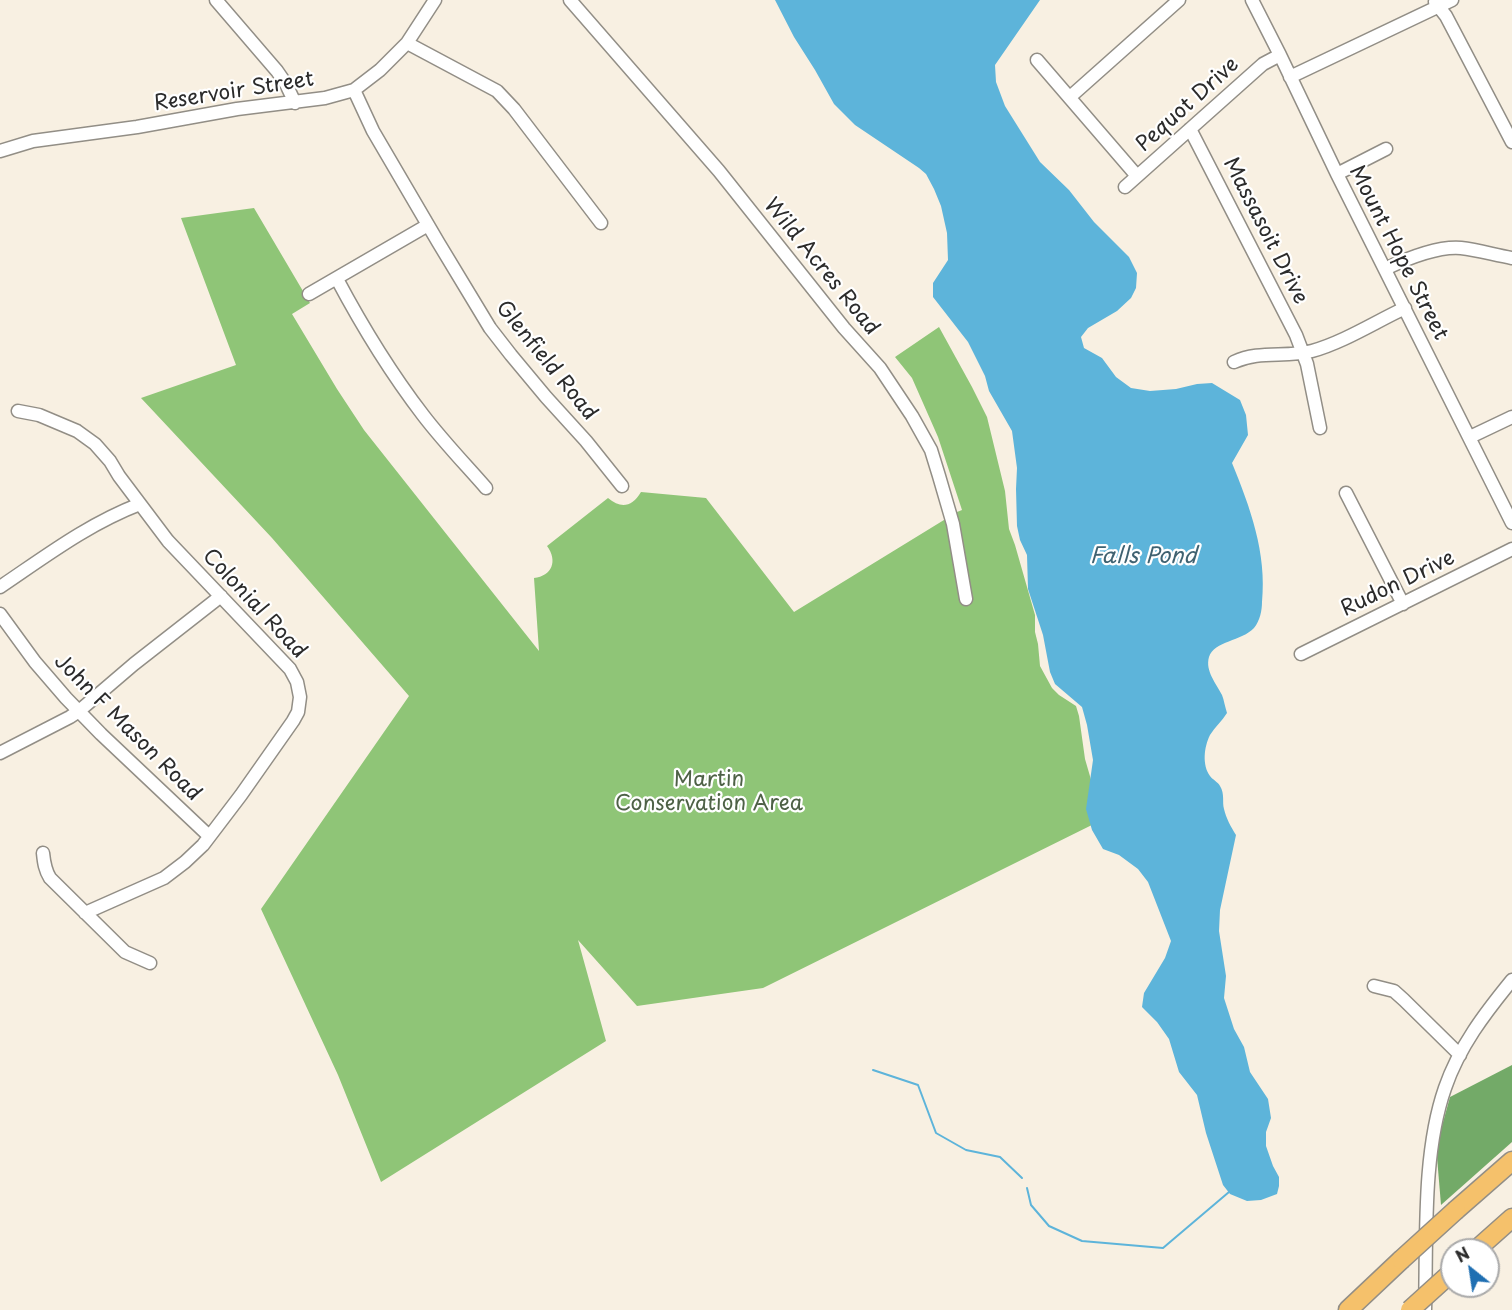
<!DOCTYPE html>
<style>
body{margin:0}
#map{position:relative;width:1512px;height:1310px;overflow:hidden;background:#f8f0e2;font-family:"Playpen Sans",sans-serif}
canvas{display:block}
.north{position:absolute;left:1440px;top:1238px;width:60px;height:60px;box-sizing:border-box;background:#fff;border:2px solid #aaa;border-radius:50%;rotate:330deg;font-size:16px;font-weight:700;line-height:24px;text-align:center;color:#2b2b2b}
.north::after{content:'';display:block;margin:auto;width:21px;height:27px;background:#1f6fb2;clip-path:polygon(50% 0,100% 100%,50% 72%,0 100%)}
</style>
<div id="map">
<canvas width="1512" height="1310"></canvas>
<div class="north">N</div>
</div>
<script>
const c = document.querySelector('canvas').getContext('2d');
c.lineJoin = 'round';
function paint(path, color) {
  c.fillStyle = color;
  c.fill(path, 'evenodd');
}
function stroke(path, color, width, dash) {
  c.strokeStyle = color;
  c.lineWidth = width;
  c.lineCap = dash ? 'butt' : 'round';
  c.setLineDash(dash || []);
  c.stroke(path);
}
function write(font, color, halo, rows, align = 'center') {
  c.font = font + ' "Playpen Sans",sans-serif';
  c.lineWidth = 4.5;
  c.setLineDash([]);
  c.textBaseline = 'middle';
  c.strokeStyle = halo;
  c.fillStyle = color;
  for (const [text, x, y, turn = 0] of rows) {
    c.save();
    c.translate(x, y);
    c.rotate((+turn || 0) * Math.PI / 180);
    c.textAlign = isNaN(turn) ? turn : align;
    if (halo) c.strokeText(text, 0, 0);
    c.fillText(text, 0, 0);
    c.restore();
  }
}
const green = new Path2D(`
 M254 208 310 303 292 314 337 389 364 430 539 651 534 578C552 576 558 561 547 546L608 498C621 509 632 507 641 492L706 498 794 612 957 512 962 510 938 437 912 378 895 357 939 327 972 387 987 417 1005 491 1009 529 1015 545 1035 615V632L1038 644 1040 666 1052 688 1059 695 1076 706 1079 716 1085 759 1094 790 1106 818 763 988 637 1006 578 940 606 1041 381 1182 338 1075 261 909 409 696 272 538 141 398 236 365 181 218Z`);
const forest = new Path2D(`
 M1512 1065V1142L1441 1205 1437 1157 1440 1133 1450 1097Z`);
const water = new Path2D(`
 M775 0H1040L995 65 996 82 1005 106 1040 162 1069 190 1094 222 1129 257 1137 273 1136 288 1131 298 1117 311 1088 328 1081 337 1084 348 1102 358 1116 377 1131 388 1150 391 1176 389 1197 384 1212 383 1240 400 1246 415 1248 435 1232 463C1250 507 1267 553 1262 602 1262 610 1260 621 1254 628 1242 641 1214 641 1209 657 1205 671 1216 683 1222 695 1224 700 1225 707 1227 713 1222 721 1215 727 1210 735 1204 747 1202 765 1210 776 1213 780 1218 782 1220 786 1225 794 1222 802 1224 809 1226 818 1231 827 1236 835L1220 910 1219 931 1226 976 1224 998 1234 1029 1244 1047 1250 1072 1268 1099 1271 1118 1266 1132V1146L1273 1166 1279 1177V1186L1277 1194 1261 1200 1247 1201 1230 1194 1223 1185 1206 1133 1197 1095 1179 1072 1169 1039 1157 1022 1142 1007 1144 993 1165 958 1171 941 1148 882 1138 869 1119 855 1103 849 1092 830 1086 809 1093 760 1087 725 1082 707 1055 684 1050 672 1043 635 1028 589 1027 555 1020 540 1017 526 1016 489 1017 468 1012 431 989 391 985 376 968 342 933 297V283L948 260 947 233 941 206 934 189 926 174 919 168 855 125 834 104 815 70 794 37Z`);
const stream = new Path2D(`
 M873 1070 918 1085 936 1133 966 1150 1000 1157 1022 1178
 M1027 1188 1031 1205 1049 1226 1082 1241 1163 1248 1229 1192`);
const minor = new Path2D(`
 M216 0 277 71 286 84 295 103
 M570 0 719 171 844 328 880 368 912 416 931 450 939 476 953 524 966 599
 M1252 0 1280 55 1337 174 1512 523
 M1435 2 1446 16 1456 35 1512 142
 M407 43 497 91 514 109 601 223
 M1037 60 1137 176
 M1290 77 1452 0
 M354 90 373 131 438 242 490 328 511 355 546 397 586 441 622 486
 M1070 97 1179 0
 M1190 129 1296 335 1307 364 1320 428
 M0 151 33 141 137 127 237 109 325 98 354 90 380 70 407 43 435 0
 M1337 174 1386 149
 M1125 187 1263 64 1280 55
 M1385 269C1406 259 1438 246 1461 248 1478 250 1495 255 1512 258
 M337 279C362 326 390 372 423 415 442 440 465 464 486 488
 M309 294 428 225
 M1234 362C1260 350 1285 358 1312 351 1344 342 1375 322 1405 308
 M18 411 39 415 77 431 95 444 110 461 119 476 168 541 290 669 297 682 300 697 298 712 293 721 241 795 203 845 185 862 164 878 85 913
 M1470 437 1512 417
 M1346 493 1403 604
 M0 587C46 556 88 524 140 504
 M0 614 35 662 66 698 101 734 209 836
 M1301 654 1512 549
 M0 753 70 717 79 711 134 664 221 596
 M43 853C44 863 45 870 50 878L125 952 150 963
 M1374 986 1394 991 1404 1000 1460 1055
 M1425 1310C1427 1240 1422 1154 1445 1088 1459 1047 1485 1013 1512 980`);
const highway = new Path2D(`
 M1456 1210 1512 1161
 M1476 1250 1512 1218
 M1348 1310 1401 1260`);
const highwayBridge = new Path2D(`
 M1401 1260 1456 1210
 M1410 1310 1452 1272`);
const streetNames = [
 ["Reservoir Street",234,92,-9],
 ["Pequot Drive",1188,105,-42],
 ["Massasoit Drive",1265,231,63],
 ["Mount Hope Street",1398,253,63],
 ["Wild Acres Road",821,267,51],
 ["Glenfield Road",546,361,51],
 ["Rudon Drive",1398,584,-26],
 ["Colonial Road",254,604,47],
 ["John F Mason Road",127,728,45]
];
const parkNames = [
 ["Martin",709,780],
 ["Conservation Area",709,804]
];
const waterNames = [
 ["Falls Pond",1143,557]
];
paint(green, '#8fc577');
paint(forest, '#73aa68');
paint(water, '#5db4da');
stroke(stream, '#5db4da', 2);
stroke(minor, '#928e86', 15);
stroke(highway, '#928e86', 21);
stroke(minor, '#fff', 12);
stroke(highway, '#f5c16b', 18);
stroke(highwayBridge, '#928e86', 21, []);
stroke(highwayBridge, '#f5c16b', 18);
write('21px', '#2b2b2b', '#fff', streetNames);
write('21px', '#4e6146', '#fff', parkNames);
write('italic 22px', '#3f6271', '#fff', waterNames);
</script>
